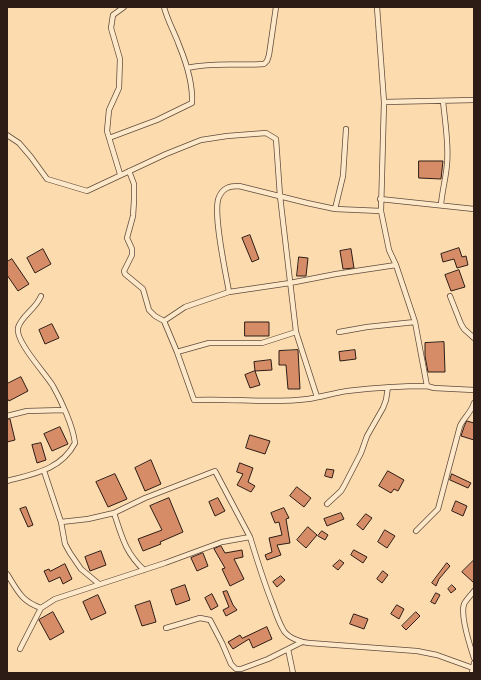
<!DOCTYPE html>
<style>
body{margin:0}
#map{position:relative;width:481px;height:680px;overflow:hidden;background:#fcdcae;font-family:"IM FELL DW Pica",serif}
canvas{display:block}
.frame{position:absolute;inset:0;border:8px solid #2d1c16;pointer-events:none}
</style>
<div id="map">
<canvas width="481" height="680"></canvas>
<div class="frame"></div>
</div>
<script>
const c = document.querySelector('canvas').getContext('2d');
c.lineJoin = 'round';
function paint(path, color) {
  c.fillStyle = color;
  c.fill(path, 'evenodd');
}
function stroke(path, color, width, dash) {
  c.strokeStyle = color;
  c.lineWidth = width;
  c.lineCap = dash ? 'butt' : 'round';
  c.setLineDash(dash || []);
  c.stroke(path);
}
const building = new Path2D(`
 M419 161H443L441 179 419 178Z
 M250 235 259 259 252 262 242 238Z
 M459 248 462 257 466 256 468 265 457 268 454 259 443 262 441 254Z
 M43 249 51 264 35 273 27 258Z
 M351 249 354 268 343 269 340 251Z
 M299 257 308 258 306 276H297Z
 M12 259 29 284 18 291 7 275V262Z
 M459 270 465 287 451 291 445 275Z
 M245 322H269V336H245Z
 M52 324 59 338 45 344 39 330Z
 M444 342 445 372H428L425 356V343Z
 M298 350 300 389H288L286 365H279V351Z
 M355 350 356 359 340 361 339 352Z
 M271 360 272 370 255 371 254 362Z
 M255 371 260 385 250 388 245 375Z
 M21 377 28 391 9 401 7 398V384Z
 M10 419 15 440 7 442V420Z
 M467 421 474 423V440L461 436 464 427Z
 M60 427 68 444 52 451 44 434Z
 M250 435 270 441 265 454 246 448Z
 M41 443 46 460 37 463 32 445Z
 M151 460 161 484 145 491 135 468Z
 M240 463 253 468 248 482 255 486 251 492 237 485 243 474 237 472Z
 M327 469 334 470 332 478 325 476Z
 M388 471 404 480 398 491 394 489 391 493 379 486Z
 M115 474 127 499 108 507 96 482Z
 M452 474 471 483 468 488 450 480Z
 M297 487 311 498 304 507 290 496Z
 M169 498 183 532 160 542 161 544 143 551 138 539 162 530 150 506Z
 M218 498 225 511 215 516 209 502Z
 M456 501 467 506 463 516 452 511Z
 M26 507 33 525 28 527 20 509Z
 M284 508 289 518 286 519 290 543 277 545 281 555 267 560 265 555 272 552 269 538 282 535 279 522 275 523 271 513Z
 M341 513 344 519 327 526 324 519Z
 M366 514 372 518 363 530 357 525Z
 M308 527 317 535 306 548 297 540Z
 M385 530 395 536 387 548 378 542Z
 M322 531 328 535 325 540 318 536Z
 M221 546 225 553 242 550 243 557 234 559 244 579 230 586 222 569 225 568 214 549Z
 M354 550 367 557 363 563 351 555Z
 M101 551 106 565 90 571 85 557Z
 M203 553 208 566 197 571 191 558Z
 M340 560 344 563 338 570 333 566Z
 M474 560V583L462 572Z
 M447 563 450 566 439 579 436 586 432 583Z
 M65 564 72 579 63 584 60 577 49 582 44 571 49 569 50 571Z
 M383 571 388 575 382 583 377 579Z
 M281 576 285 580 277 587 273 582Z
 M185 585 190 600 176 605 171 590Z
 M452 585 456 589 451 593 448 589Z
 M227 591 233 605 237 610 226 616 223 610 229 607 223 592Z
 M436 593 440 595 435 604 431 602Z
 M212 594 218 606 211 610 205 598Z
 M98 595 106 613 91 620 83 602Z
 M150 601 156 622 142 626 135 606Z
 M397 605 404 609 399 619 391 614Z
 M53 612 64 632 50 640 39 620Z
 M416 612 420 616 406 630 402 626Z
 M354 614 368 619 364 629 350 624Z
 M267 627 272 639 253 648 249 639 233 649 228 642 240 635 242 638Z`);
const minor = new Path2D(`
 M377 7 384 102 381 211 389 250 396 265 415 322 427 386 434 388 474 390
 M187 68C213 62 238 66 264 64L267 61 269 55 276 7
 M384 102 474 100
 M7 135 19 143 31 157 47 179 87 191 166 154 201 140 227 136 266 133 276 139 280 196 296 332 317 397
 M109 138 157 120 192 103C193 84 186 62 179 45 174 31 168 22 164 7
 M129 171 134 184V200L133 216 127 238 132 249V255L124 271 125 274 143 289 149 310 155 316 164 321 177 352 194 400C232 398 270 404 308 399 321 397 334 393 347 391 373 388 400 386 427 386
 M120 174 107 131 109 110 119 88 120 59 111 28 113 15 124 7
 M380 199 474 209
 M441 205C442 191 446 178 447 164 449 144 445 122 443 101
 M335 209 343 176 346 129
 M229 292C226 274 212 211 219 197 223 188 229 186 239 186L307 203 335 209 381 211
 M450 296 461 324 464 329 474 338
 M164 321 185 307 229 292 290 283 336 274 396 265
 M339 332 367 327 415 322
 M177 352 209 343H262L296 332
 M7 416 27 411 64 410
 M44 471 61 522 65 544 70 553 81 569 99 584
 M7 481C33 474 61 470 75 443 73 426 61 400 53 386 45 373 15 341 18 328 21 316 36 309 41 296
 M327 504 341 491 344 486 361 453 367 436 383 408 386 400 388 387
 M114 513C122 537 125 552 144 570
 M61 522 88 519 114 513 145 498 215 471 250 537
 M416 531 438 509 460 426C464 417 471 413 474 403
 M7 574C18 591 21 601 41 608
 M474 591C471 595 466 600 464 604 460 616 470 646 474 658
 M166 628 200 618 210 620 222 643 231 664 236 669H241L268 659 302 642
 M20 649 41 608 55 599 165 563 222 542 250 537C257 560 264 583 273 605 276 614 279 623 284 631 289 638 300 642 309 643L417 651 437 655 473 668
 M288 649 293 673
 M472 673 474 663`);
paint(building, '#d68d67');
stroke(building, '#2d1c16', 1);
stroke(minor, '#614c3c', 6);
stroke(minor, '#fde8ca', 4.5);
</script>
